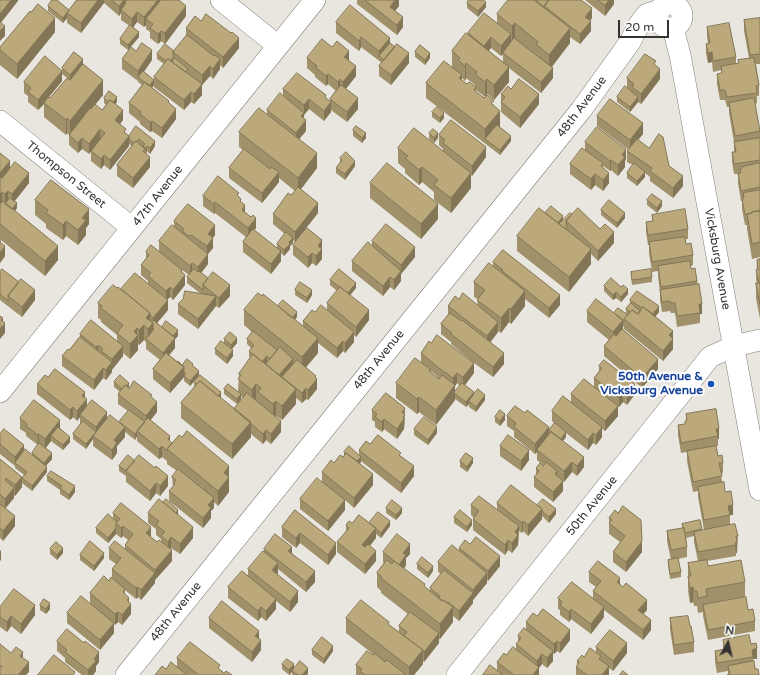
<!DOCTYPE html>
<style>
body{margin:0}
#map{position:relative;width:760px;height:675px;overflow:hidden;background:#e9e6e0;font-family:"Varela Round",sans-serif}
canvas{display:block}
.north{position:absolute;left:708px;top:623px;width:40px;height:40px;-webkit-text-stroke:3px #fff;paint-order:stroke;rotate:8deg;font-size:11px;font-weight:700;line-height:16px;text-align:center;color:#343331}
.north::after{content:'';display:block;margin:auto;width:14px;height:18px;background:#343331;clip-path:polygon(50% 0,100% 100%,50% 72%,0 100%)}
.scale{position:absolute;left:618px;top:20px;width:51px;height:18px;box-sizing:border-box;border:2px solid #343331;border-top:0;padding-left:5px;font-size:12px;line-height:14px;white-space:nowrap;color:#343331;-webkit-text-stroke:3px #fff;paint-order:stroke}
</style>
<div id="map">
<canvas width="760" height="675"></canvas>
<div class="north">N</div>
<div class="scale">20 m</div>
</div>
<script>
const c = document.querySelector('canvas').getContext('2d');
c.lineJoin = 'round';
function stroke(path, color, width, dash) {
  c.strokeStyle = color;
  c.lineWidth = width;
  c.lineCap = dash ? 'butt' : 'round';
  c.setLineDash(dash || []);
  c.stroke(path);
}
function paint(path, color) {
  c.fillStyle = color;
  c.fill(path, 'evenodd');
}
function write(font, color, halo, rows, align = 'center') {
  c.font = font + ' "Varela Round",sans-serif';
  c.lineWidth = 4;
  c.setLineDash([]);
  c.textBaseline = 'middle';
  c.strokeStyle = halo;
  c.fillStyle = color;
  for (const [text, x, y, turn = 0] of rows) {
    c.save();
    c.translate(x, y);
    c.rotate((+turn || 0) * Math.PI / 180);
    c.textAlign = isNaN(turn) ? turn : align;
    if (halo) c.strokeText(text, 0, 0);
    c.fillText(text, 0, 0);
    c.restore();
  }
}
const minor = new Path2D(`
 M221 0 278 46
 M658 16a12 12 0 1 1 24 0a12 12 0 1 1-24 0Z
 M673 28 680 55 760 490
 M0 121 132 228
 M0 392 315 0
 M126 675 581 110 630 42 640 23 647 14 660 10
 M457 675 710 357 734 346 760 340`);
const wall = new Path2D(`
 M77 0H179L186 16 165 44 161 41 158 44 150 38V32L146 29V25L144 27 137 22 133 27 139 37 128 50 120 44V39L130 26 121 20V13L119 16 104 3 81 33 67 23V18L63 23 48 11V6L69 10Z
 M357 0H399V6L395 11 403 27 397 35 357 4Z
 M534 0H581L592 18 590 21 591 31 580 44 570 37V43L552 67 553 78 541 93 509 68V82L494 100 487 94 485 97 476 90V92L494 105 500 126 499 127 511 141 500 155 426 98V83L452 66V51L468 34V33L497 24V14ZM491 48 501 56 503 54V62L489 51ZM462 78 465 81 466 78 475 85V87L467 84 462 80Z
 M585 0H614V4L605 16Z
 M467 3 486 7 478 17 467 8Z
 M31 12 55 32 17 79 0 65V47Z
 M760 18V64H756L759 85V96H757V103L755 104 760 130V257L752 259 747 229V225H745L742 209V201H741L738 183V174H734L732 162V152H734V142L729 113V107H727L725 100H720L717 84V74L721 73V70L713 72 712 62 708 63 706 54V44L708 43 707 37V27L736 57V64L738 63V60L749 58 744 31V20Z
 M201 21 239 48 223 68 220 65V69L213 79 210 76 202 85V95L194 104 191 102 184 110 154 87V85L152 88 169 103 176 119 162 138 152 131 150 132 140 124V122L129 113V103L142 85 138 82V80V81L122 69V59L136 51 152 60 144 72 154 80V77L164 64 157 59V54L174 51 186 36V28Z
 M336 22 390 43 409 63 391 85 379 76V66L382 63 361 47 359 51 336 33Z
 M415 52 430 58 425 65 415 57Z
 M307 58 349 61 356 76 346 89 358 109 347 122 331 110V112L324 121 309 109 304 115V118L306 131 299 139 317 168 301 189 318 213 295 242 293 240V243L290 246V249L284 256 281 253V261L271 274 243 252V242L246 237 215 213 214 214 203 206V196L239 197 245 212 256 228 254 230 277 248V244L285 234 273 224V214L295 191 279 178V182L262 203 229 178V168L243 150 239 147V132L267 114V110L283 97V89L326 98 330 101V99L336 91 328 84 326 86 315 77V75L307 68Z
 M83 64 103 95 95 105 102 110 106 105 104 103V98L117 102 115 104 123 120 120 124 126 134 129 136 155 146 150 154 147 151 146 154 150 167 133 188 117 176V165L132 146 129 144V146L110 170 104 165 101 169 91 161V151L100 140 89 154 82 149 78 153 69 145V135L67 133 66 135 44 117V104L38 110 28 102V96L24 93V82L62 70V68ZM62 74 70 80 50 98 49 97 62 81Z
 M656 65 660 79 641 104 638 102 630 112 617 102V97L627 88V78Z
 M511 89 539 104 520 128 501 112V94Z
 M432 112 444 118 440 123 432 117Z
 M597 116 643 134 638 140 669 166 683 186 673 198 650 181V177L645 173V177L637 186 627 178V173L633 165 627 162V151L629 150 597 126Z
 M353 130 366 138 362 143 353 136Z
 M429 133 438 138 434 143 429 139Z
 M439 135 486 157 472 176 471 175V188L451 213 434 200V192L422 182 419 185 405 173V169L398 163V148L443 151V149L439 145Z
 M585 142 626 159 625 161V167L618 176 611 170 610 171 603 166V168L609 183 603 191 595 185 591 190 570 174V164L585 150Z
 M0 153 10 168 29 183 15 201 17 208 15 211 58 260 45 276 1 240V243L5 256 0 263V205L2 202 0 204Z
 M340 158 355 166 345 180 336 173V168L340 163Z
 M370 183 438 219 421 239 370 198Z
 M35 200 89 224 86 228V235L78 245 66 236 63 240 46 228V224L35 215Z
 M647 200 662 206 657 213 647 205Z
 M601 210 625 218 617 228 601 215Z
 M545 213 563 220 572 214 614 243 598 261 591 254V264L569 292 517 251V236Z
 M652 215 688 229V239H685L686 244 693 255V265L691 266V269L697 281 702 314H700V323L677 327 675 313H671L670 311 662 312 660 300V292L658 276V271L652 272 649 253V245H648L646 232V222L652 221Z
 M174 221 215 235 213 238V248L208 254V264L201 273 230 296 219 308 216 306 198 329 178 314V304L201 294 187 283V277L189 275 182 270 185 285 173 300 170 297 168 299V310L157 323 162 327 178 336 175 339V348L169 355 178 362 182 365 193 366 199 376 190 386 184 381V377L170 393 153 379V369L160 360 146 349V342L144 340 139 345 138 344V350L130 359 123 353V356L112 369V372L106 380 103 378 94 390 62 366V356L69 350 80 337V334L117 341V335L101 322V320L98 318V303L117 288 121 289 148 284V281L141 275V265L146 258V252L159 251V241L174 227Z
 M322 240V259L316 266 312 263 308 268 293 255V245Z
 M372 241 415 257 401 274V281L394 290 390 287 383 296 352 271V261L372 246Z
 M760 259V319L756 298V283H757L756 280 757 260Z
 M493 262 560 305 549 318 525 299V306L511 324 509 322 501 333 498 331V332L490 342 504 364 493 377 474 363V373L464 385 474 395 485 400 476 412 469 407V404L466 407 455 399V400L436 425 419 412 417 414 396 398V383L421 362V353L431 343 473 362 451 344V342L441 334V324L448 316V306L459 299 477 305 478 299 474 297V282L493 267ZM431 371 439 378V379L431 372ZM457 383 460 386 455 393V386Z
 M0 272 35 300 22 317 0 300Z
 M631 272 652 277V282L632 285 631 277Z
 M330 280 356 288 350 295 369 320 356 337 354 335V342L345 353 343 351 337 358 318 343V353L306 367 316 378 317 389 308 400 306 399 302 403 296 398V404L282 420 276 416V417L281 432 271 444 266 440 263 444 251 434V437L232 459 181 418V403L194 387V382L221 397 220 398 234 409 243 398 241 396V399L237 404 224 394V389L238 392 239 374 250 358 249 356V351L251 348 247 344V339L252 332 244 325V310L262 296 278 306 297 317 295 320 303 326V321L315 312 327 310V303L337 291 330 285Z
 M604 286 628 294 621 302 616 298 613 300 604 291Z
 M295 290 312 295 307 303 295 295Z
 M630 300 659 312 655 316 673 331V349L663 361 624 329V327L623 326V329L658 369 642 388 604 356V346L609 340 587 322V311L626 314V309L630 304Z
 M224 339 237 343 232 349 233 356 227 364 215 354V349L224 343Z
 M599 366 635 394 627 405 623 402 619 407H618V416L605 431 602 429V437L596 445 593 443 588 450 566 433V437L563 441 584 467 577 476 572 472 564 482 557 476 563 491 553 502 534 487V477L536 475V468L543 465 537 460V452L535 454 514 437V431L507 426V416L525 413 549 430 554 423 552 421V411L571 403V394L594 387V378L599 371Z
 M48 377 85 398 87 407 107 418 119 422 128 411 118 404V394L120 392 114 387V382L129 387 152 397 157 412 150 420 170 442 172 443 182 437 229 466V492L218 506 214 502V508L211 511V518L203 528 169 501V491L173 487 172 477 177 471 167 464V461L162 457 159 459 137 441V436L135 440 125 432V437L117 446V453L112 460 93 446V439L86 449 73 439V434L80 425V417L77 421 73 417 70 420 37 394V384Z
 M716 409 719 439H718V446H716L718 456 723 463V473H721L722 482 733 515H730V525L704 530 698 497V491L693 492 687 461V452L681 453 678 435V425L685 424V421H686V414Z
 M372 410 405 418 404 429 397 439 384 429 382 432 375 427V422L372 420Z
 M495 417 505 420 500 426 495 422Z
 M20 418 60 428 70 442 63 450 51 441 45 448 52 459 46 466 47 472 32 491 22 483V487L15 496 14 495V498L5 508 15 526 3 541 0 538V459L22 478 24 475 15 468V466L0 454V434L24 450 32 455V453L38 445 26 436V433L20 429Z
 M414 429 437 433 428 445 414 435Z
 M370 444 401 456 414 476 401 493 361 461 360 463 373 485 354 508 345 500V510L328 531 300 509V499L337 494 322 482V472L343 457 344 456V452L359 456V450Z
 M500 446 529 460 521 471 500 456Z
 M460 461 473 463 467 472 460 467Z
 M119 466 168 486 160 496 156 493 150 501 126 482V476L119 471Z
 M47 476 75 492 69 500 60 494V490L47 481Z
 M497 503 537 505 556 514 549 523 542 516V519L528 536 523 531 522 533 519 531 518 545 512 553 508 550 505 555 473 530V519L474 518 471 515V505L497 510Z
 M386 508 402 513 396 520 386 513Z
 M295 510 336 554 328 565 300 543 296 548 282 537V527Z
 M615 510 642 552 626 572 613 562V552L620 542 609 534V518Z
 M113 513 151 537 157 542H161V539L156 535V529L148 523V513L178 515 193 538 180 554 171 548 170 549 172 561 155 580V583L141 600 138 597 136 599 125 590V594L129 602 131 614 122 625 118 622 115 625 114 623V633L100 650 67 623V613L90 603V593L112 578V569L116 564 109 559V548H125V545L128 540 123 536 121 538 116 534 108 543 96 533V528L113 518Z
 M454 517 472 525 467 532 454 523Z
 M700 520 702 531 738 536 737 553H736V556L707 561 708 566 745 582V597L707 604V605L748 610 755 621V631L708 640 703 616V612L698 613 697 606H694L693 602 690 603 688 591V563L698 561 694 542V536L686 538 687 547V557L678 559 681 572V577L670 579 668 565V560H671L667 541V531L682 528V524Z
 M352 523H369L390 526 381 538 376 534V538L370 546 376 561 365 574 337 552V542L346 531V525Z
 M459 548 500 566 488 581 487 580V583L473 600V603L459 621 453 616V622L440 639H439V643L424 662 423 661V664L414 675H356V665L373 654 346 633V618L389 625 399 632V626L408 614 381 593V591L377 587V573L384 563 383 562V552L410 554 406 558V565L404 569 430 591V588L441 574 438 572V562L459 551Z
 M50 549 63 553 57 560 50 554Z
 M264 549 292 553 315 582 306 592 278 569V573L277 574 298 602 290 612 276 601V609L266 621 261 617 258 621 228 598V587L248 576V569L264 552Z
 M80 555 104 558 94 571 80 560Z
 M417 564 433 571 428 578 417 569Z
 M589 572 620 584 647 610 643 614 651 630 643 640 604 610V617L591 634 571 619 569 622 560 615V610L558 609V598H593V591L596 587 589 582Z
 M40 605 50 609 46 614 40 610Z
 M0 607 35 615 21 634 11 626 7 632 0 627Z
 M537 616 570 640 560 653 557 651 554 654 553 653V661L547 668 542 664 539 668V675H483L497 671V662L506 655 516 649V644L518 641V636L526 630V622Z
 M209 618 259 639 261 650 252 662 209 628Z
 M670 618 690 626 694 642V652L674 655 670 629Z
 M723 640 751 644 757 659H753L755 669 728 675V671L717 673 715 662V651L723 650Z
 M57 641 99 662 96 666V671L93 675H82L65 662V658L57 651Z
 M596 647 627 653 613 671 609 668V675H576V667L577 666V661L584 657 596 652Z
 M312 650 333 651 324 664 312 655Z
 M177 658 220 670 224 673 232 675H155L177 667Z
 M282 664 294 668 308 673 307 675H292V672L290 675 288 674 282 669Z`);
const shadedWall = new Path2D(`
 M11 0H18V1L0 24V14Z
 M98 0H104V3L81 33V23Z
 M124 0H132L125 2V8L121 10V13L119 16V6Z
 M158 0H166L146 19V25L144 27V17Z
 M395 0H399V6L390 17V7Z
 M609 0H614V4L605 16V5Z
 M486 2V7L478 17V11Z
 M186 6V16L165 44V33Z
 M592 8V18L585 27V17Z
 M137 12V22L132 29V19Z
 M67 13V18L63 23V18Z
 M403 17V27L397 35V25Z
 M55 18V32L17 79V64Z
 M591 21V31L580 44V34Z
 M515 23V38L512 41V26Z
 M5 26V36L0 41V31Z
 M570 28V43L549 70V55Z
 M161 31V41L158 44V34Z
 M139 32V37L128 50V45Z
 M511 34V44L503 53V54L501 56V46Z
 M361 37V47L359 51V41Z
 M491 37V48L484 56V46Z
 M239 38V48L223 68V57Z
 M390 38V48L379 56V51Z
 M152 50V60L139 78 138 77V81V71Z
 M349 51V61L344 57Z
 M712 52V62L708 63V53Z
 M409 53V63L391 85V75Z
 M430 53V58L425 65V60Z
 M83 59V64L70 80V75Z
 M220 59V69L213 79V69Z
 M466 63V78L465 81V66Z
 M210 66V76L202 85V75Z
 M356 66V76L343 92V82Z
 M509 67V82L494 100V85Z
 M553 68V78L541 93V82Z
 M660 69V79L641 104V94Z
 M62 71V81L44 103V104L38 110V100Z
 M328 74V84L326 86V76Z
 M462 75V90L459 78Z
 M340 79V89L338 92V82Z
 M487 79V94L485 97V82Z
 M103 80V95L70 135V121Z
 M154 80V85L149 91V86Z
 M202 84V95L194 104V94Z
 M191 92V102L184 110V100Z
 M539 94V104L520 128V117Z
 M117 97V102L111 109V104Z
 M638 97V102L630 112V107Z
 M358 98V109L347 122V112Z
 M309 99V109L304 115V123L301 116 304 113V105Z
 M331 102V112L324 121V111Z
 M176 109V119L162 138V128Z
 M123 110V120L115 130V120Z
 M500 111V126L488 141 485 139V129Z
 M444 113V118L440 123V118Z
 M67 118V133L66 135V120Z
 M306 120V131L296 143V133Z
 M152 121V131L150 132V122Z
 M643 123V134L630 150V140Z
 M100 129V140L89 154V144Z
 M366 133V138L362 143V138Z
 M438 133V138L434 143V138Z
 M129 136V146L110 170V160Z
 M511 136V141L500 155V150Z
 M82 138V149L78 153V143Z
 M155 141V146L150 154V148Z
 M147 146V151L146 154V148Z
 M486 147V157L472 176V166Z
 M626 149V159L625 161V167L618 176V165L622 155Z
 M317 153V168L298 193V178Z
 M104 155V165L101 169V159Z
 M150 157V167L133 188V178Z
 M611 160V170L610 171V161Z
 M10 161V171L0 183V173Z
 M355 161V166L345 180V174Z
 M422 167V182L419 185V170Z
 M279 172V182L262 203V193Z
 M645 172V177L637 186V181Z
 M29 173V183L12 204V194Z
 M471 173V188L451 213V198Z
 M609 173V183L603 191V180Z
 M595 174V185L591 190V179Z
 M683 176V186L673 198V188Z
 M8 191V201L5 205V194Z
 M2 192V202L0 204V194Z
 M662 201V206L657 213V208Z
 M215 202V213L214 214V204Z
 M17 203V208L8 219V214Z
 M318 203V213L295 242V232Z
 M438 204V219L421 239V224Z
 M245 205V215L242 210Z
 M89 209V224L86 228V235L78 245V230L82 218Z
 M625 213V218L617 228V223Z
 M563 216V221L560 225 558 223Z
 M256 218V228L248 238V228Z
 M66 221V236L63 240V225Z
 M215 225V235L208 244V234Z
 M614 232V243L598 261V251Z
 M213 238V248L208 254V264L198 277V267L207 256V246Z
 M293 238V243L290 246V249L284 256V250L289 242Z
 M322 240V259L316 266V256L318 246Z
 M5 246V256L0 263V253Z
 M58 246V260L45 276V261Z
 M415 247V257L401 274V281L394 290V280L401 272V265Z
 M591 249V264L569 292V277Z
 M281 251V261L271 274V264Z
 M312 253V263L308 268V257Z
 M192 263V273L190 276V266Z
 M182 270V279L185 275V285L173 300V290Z
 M390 277V287L383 296V286Z
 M356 283V288L347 299V294Z
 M230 285V296L219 308V298Z
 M170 287V297L166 301V291Z
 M628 289V294L621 302V297Z
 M35 290V300L22 317V307Z
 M312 290V295L307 303V298Z
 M525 291V306L511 324V309Z
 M616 292V298L613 300V295Z
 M560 295V305L549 318V308Z
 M216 296V306L198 329V319Z
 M168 300V310L153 328V318Z
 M699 304H702V314H700Z
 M659 306V312L652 321V316Z
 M509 308V322L501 333V318Z
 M369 310V320L356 337V327Z
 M297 312V317L290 325V320Z
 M150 313V325L153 323V338L148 341V329L146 318Z
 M3 318V326L5 323V333L0 339V329L1 320Z
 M623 320V330L613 342V332Z
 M498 322V332L487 347V336Z
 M144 325V340L139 345V330Z
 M137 328V336L138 335V350L130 359V344L134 332Z
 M178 330V336L175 339V348L163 363V353L171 339Z
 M673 331V349L663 361V351L669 335Z
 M354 332V342L345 353V343Z
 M237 338V343L231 350V345Z
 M318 338V353L302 372V357Z
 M343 341V351L337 358V348Z
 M98 345V355L96 357V347Z
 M123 346V356L112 370V359Z
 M233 350V356L227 364V358Z
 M504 353V364L493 377V367Z
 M267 356V362L262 367V362Z
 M293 359V369L282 377V382L279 375Z
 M658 359V369L642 388V378Z
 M112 362V372L106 380V370Z
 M474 363V373L463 388V377Z
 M184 367V377L170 393V383Z
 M103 368V378L94 390V380Z
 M199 371V376L190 386V381Z
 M457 373V383L455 386V400L436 425V410L453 387V378Z
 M316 376V380L317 379V389L308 400V390Z
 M129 383V388L124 390Z
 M256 384V399L252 404V390Z
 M635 384V394L627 405V395Z
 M306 388V399L302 403V393Z
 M296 389V404L282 420V406Z
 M85 392V402L87 399V410L80 415V417L77 421V411L82 396Z
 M221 392V397L215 404V399Z
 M474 392V397L469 401V404L466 407V402Z
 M623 392V402L619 407V397Z
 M241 394V399L237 404V399Z
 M485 395V400L476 412V407Z
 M419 397V412L417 414V399Z
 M276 401V416L273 419V404Z
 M157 402V412L146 426V416Z
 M618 406V416L605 431V421Z
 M73 407V417L70 420V410Z
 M405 408 404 429 397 439V429L402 412Z
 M107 412V422L93 436V439L86 449V444L96 432V427Z
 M505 414V420L500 426V421Z
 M384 419V429L382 432V422Z
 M60 420V430L51 436V441L45 449V439Z
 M281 421V432L271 444V434Z
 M251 422V437L232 459V444Z
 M125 427V437L117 446V453L112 460V450L114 440Z
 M437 427V433L428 445V440Z
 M549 427V437L537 450V452L535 454V444Z
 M602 427V437L596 445V435Z
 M719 428V439H718L716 429Z
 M266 430V440L263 444V434Z
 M137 431V436L135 440V434Z
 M566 432V437L560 444V439Z
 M593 433V443L588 450V440Z
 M39 434V444L38 445V435Z
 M170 436V446L168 450V439Z
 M70 437V442L63 450V445Z
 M24 445V455L15 463V457Z
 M162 446V457L159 459V449Z
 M529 450V460L521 471V461Z
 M52 453V459L44 468V463Z
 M361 457V462L356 468V463Z
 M584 457V467L577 476V466Z
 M473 458V463L467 472V467Z
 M572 462V472L564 482V471Z
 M229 466V492L218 506V491L224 473Z
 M414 466V476L401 493V483Z
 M47 467V472L32 491V486Z
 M557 471V481L555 474Z
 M373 474V485L354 508V498Z
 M168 476V486L160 496V486Z
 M22 477V487L15 496V485Z
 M563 481V491L553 502V492Z
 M156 483V493L150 501V491Z
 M75 486V492L69 500V495Z
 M14 488V498L5 509V499Z
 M214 498V508L211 511V518L203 528V518L208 505Z
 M345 500V510L328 531V521Z
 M733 505V515H730L728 506Z
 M402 508V513L396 520V515Z
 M542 509V519L528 536V525Z
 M556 509V514L549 523V517Z
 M178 510V515L173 516Z
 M15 516V526L3 541V531Z
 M472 520V525L467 532V527Z
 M390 521V526L381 538V533Z
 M523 521V531L522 533V523Z
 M123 526V536L121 538V528Z
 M519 526 518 545 512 553V543L515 532Z
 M151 527V537L146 533Z
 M193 527V538L180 554V544Z
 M116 528V534L108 543V538Z
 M376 528V538L362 555V545Z
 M300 533V543L296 548V538Z
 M171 537V548L168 552V542Z
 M508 540V550L505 555V545Z
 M642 541V552L626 572V562Z
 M737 542V553H736L735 543Z
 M336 543V554L328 565V555Z
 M410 544V554L406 558V565L399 575V565L403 553Z
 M292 547V557L288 551Z
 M63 548V553L57 560V555Z
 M1 550V560L0 561V551Z
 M172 550V561L155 580V570Z
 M376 551V561L365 574V564Z
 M104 553V558L94 571V566Z
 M500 556V566L488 581V571Z
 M278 563V573L272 580V570Z
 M433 566V571L428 578V573Z
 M315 571V582L306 592V582Z
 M155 573V583L141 600V590Z
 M487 573V583L473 600V590Z
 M620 578V588L617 582Z
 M138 587V597L136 599V588Z
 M693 587V602L690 603V588Z
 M298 591V602L290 612V602Z
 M473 593V603L459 621V611Z
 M129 598V606L131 604V614L122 625V615L127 600Z
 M276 599V609L266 621V611Z
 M647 600V610L638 620V610Z
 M50 603V609L46 614V609Z
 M35 605V615L21 634V624Z
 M261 607V617L258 621V611Z
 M453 607V622L440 639V624Z
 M604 607V617L591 634V624Z
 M571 609V619L569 622V612Z
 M118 612V622L115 625V614Z
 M11 616V626L7 632V622Z
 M651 620V630L643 640V630Z
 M114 623V633L100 650V640Z
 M570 630V640L560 653V643Z
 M259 631V641L255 636Z
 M439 633V643L424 662V652Z
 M261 640V650L252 662V652Z
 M557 641V651L554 654V644Z
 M627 643V653L613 671V661Z
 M333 646V651L324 664V659Z
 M757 648V659H753L752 650Z
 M423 650V664L414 675H409V667Z
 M553 651V661L547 668V658Z
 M23 652V662L20 656Z
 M99 652V662L96 666V671L93 675H88V670L94 659Z
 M542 654V664L539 668V675H533L537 670V661Z
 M29 662V672L26 675H18Z
 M294 664V669L289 675V670Z
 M609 666V675H602Z
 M308 668V673L307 675H302Z`);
const building = new Path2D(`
 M0 0H11L0 14Z
 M52 0H57L69 10 63 18 48 6Z
 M77 0H98L81 23 67 13Z
 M112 0H124L119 6Z
 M127 0H158L144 17 137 12 132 19 121 10 126 3 125 2Z
 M161 0H179L186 6 165 33 161 31 158 34 150 28 153 24 146 19Z
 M365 0H395L390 7 403 17 397 25Z
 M469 0H483L486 2 478 11 467 3Z
 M508 0H534L570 28 549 55 536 44 538 42 515 23 512 26 497 14Z
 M536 0H549L544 7Z
 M549 0H581L592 8 585 17 591 21 580 34 544 6Z
 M598 0H609L605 5Z
 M38 4 55 18 17 64 0 50V47L30 11 31 12Z
 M350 5 390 38 379 51 361 37 359 41 336 22Z
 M484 13 511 34 501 46 491 37 484 46 468 33Z
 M206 14 231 33 232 32 239 38 223 57 186 28 195 16 201 21Z
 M760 18V54L750 55 744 20Z
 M0 22 5 26 0 31Z
 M729 23 736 57 713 61 712 52 708 53 706 44 710 43 707 27Z
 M130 25 139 32 128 45 120 39Z
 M466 33 509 67 494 85 487 79 485 82 475 74 477 72 466 63 465 66 458 60 460 58 452 51Z
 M187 35 214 56 215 55 220 59 213 69 210 66 202 75 173 52Z
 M514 38 553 68 541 82 503 53Z
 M322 39 332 47 337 41 349 51 344 57 356 66 343 82 340 79 338 82 328 74 326 76 315 67 317 66 307 58Z
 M142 43 152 50 138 71 122 59 131 47 136 51Z
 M390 43 395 47 384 60 379 56Z
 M165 44 174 51 173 52V57L171 61 168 59 166 61 157 54Z
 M397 44 409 53 391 75 379 66Z
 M420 45 430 53 425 60 415 52Z
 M74 52 83 59 70 75 62 68Z
 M645 54 656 61 654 64 660 69 641 94 632 87 634 84 627 78Z
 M45 56 62 71 38 100 28 92 31 88 24 82Z
 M175 58 188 69 186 72 172 62Z
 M754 58 759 85 756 86 757 93 727 97 725 90H720L717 74 722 73 721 66 739 63 738 60Z
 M168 59 202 84 194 94 191 92 184 100 154 77Z
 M444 61 462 75 459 78 467 84 469 82 476 87 474 90 484 98 487 95 494 101 491 103 500 111 485 129 426 83Z
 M83 64 103 80 70 121 67 118 66 120 44 103 48 97 50 98 67 78 70 80Z
 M143 71 154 80 149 86 138 77Z
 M297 73 326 95 325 97 331 102 324 111 309 99 304 105 283 89Z
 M519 79 539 94 520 117 501 102 505 97 501 94 508 86 511 89Z
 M145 82 169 101 168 102 176 109 162 128 152 121 150 122 140 114 141 112 129 103Z
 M341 85 358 98 347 112 330 99Z
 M625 86 638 97 630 107 617 97Z
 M109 91 117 97 113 102 110 100 108 102 104 98Z
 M280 93 304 113 301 116 306 120 296 133 267 110Z
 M754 98 760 131 735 136 729 103Z
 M610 99 643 123 630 140 597 116Z
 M110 100 123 110 115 120 126 129 124 132 129 136 110 160 104 155 101 159 91 151 105 133 100 129 89 144 82 138 78 143 69 135 90 108 91 109 95 104 102 110Z
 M437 107 444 113 440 118 432 112Z
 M259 108 317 153 298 178 239 132Z
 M451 120 486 147 472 166 443 143 445 140 439 135Z
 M497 125 511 136 500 150 485 139Z
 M136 126 155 141 150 148 147 146 146 148 143 146 145 144 139 139 136 142V141L134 143 129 139V136Z
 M356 126 366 133 362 138 353 130Z
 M597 127 626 149 622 155 625 157 618 165 611 160 610 161 585 142Z
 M414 128 471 173 451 198 434 185 438 180 422 167 419 170 405 158 408 156 398 148Z
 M433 129 438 133 434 138 429 133Z
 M659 134 663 137 669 166 683 176 673 188 650 171 652 168 627 151 637 139 649 148Z
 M760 138V160L734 164 732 152H736L734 142Z
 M136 141 145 149 143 151 150 157 133 178 117 165Z
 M582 148 603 163 601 166 609 173 603 180 595 174 591 179 570 164Z
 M244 149 270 169 271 167 279 172 262 193 229 168Z
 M346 152 355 161 345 174 336 168 342 160 340 158Z
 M0 153 10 161 0 173Z
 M15 162 29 173 12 194 8 191 5 194 2 192 0 194V177L2 178Z
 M387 163 438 204 421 224 370 183Z
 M634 163 645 172 637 181 627 173Z
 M760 163V187L741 191 738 173H741L740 169 742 168V167Z
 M218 176 239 193 237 195 241 199 240 201 245 205 242 210 251 217 253 215 256 218 248 228 215 202 214 204 203 196Z
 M51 180 89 209 82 218 86 220 78 230 66 221 63 225 46 213 48 210 35 200Z
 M298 187 318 203 295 232 273 214 288 193 291 195Z
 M760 190V211L752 212V213L745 215 742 199 744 198 743 193Z
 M652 194 662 201 657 208 647 200Z
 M10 198 17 203 12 209 5 204Z
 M609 200 625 213 617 223 601 210Z
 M3 201 58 246 45 261 0 224V205Z
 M188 204 215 225 208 234 213 238 207 246 191 235 189 236 182 231 184 229 174 221Z
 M551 206 563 216 558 223 545 213Z
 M539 208 591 249 569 277 517 236Z
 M578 208 600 229 605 224 614 232 598 251 566 221Z
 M685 209 688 229 648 235 646 222 653 221 652 215Z
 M760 211V242L752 244 747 214 752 213V212Z
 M570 213 572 214 566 221V226L567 227 566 229 559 224Z
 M386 224 415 247 401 265 372 241Z
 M172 225 208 254 198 267 192 263 190 266 159 241Z
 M307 228 322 240 318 246 322 249 316 256 312 253 308 257 293 245Z
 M253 229 281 251 271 264 243 242Z
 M286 232 293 238 289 242 290 244 284 250 277 244Z
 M685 237 686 244 691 243 693 255 652 262 649 242Z
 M0 242 5 246 0 253Z
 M368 242 401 271 394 280 390 277 383 286 352 261Z
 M151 245 182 270 181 271 185 275 173 290 170 287 166 291 148 276 151 273 141 265 149 255 146 252Z
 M503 250 560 295 549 308 502 271 503 270 493 262Z
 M760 259V283H759L756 270H758L757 260Z
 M690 261 691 269 695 268 697 281 661 287 658 266Z
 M489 263 525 291 511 309 509 308 501 318 477 300 485 290 474 282Z
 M2 269 19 282 8 296V301L0 294V272Z
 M194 269 198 272 199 271 208 278 203 285V290L187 277Z
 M339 269 356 283 348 293 330 280Z
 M651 269 652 277 632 280 631 272Z
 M213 272 230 285 219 298 203 285Z
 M135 273 168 300 153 318 150 315V313L121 289Z
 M611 278 621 287 623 285 628 289 621 297 616 292 613 295 604 286Z
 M21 279 35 290 22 307 8 296Z
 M300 282 312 290 307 298 295 290Z
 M756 283H760V304Z
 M699 284 702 304H699L700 313 677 316 675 303H671L670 301 662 302 660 290Z
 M113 285 117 288 118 287 150 313 146 318 153 323 148 329 144 325 139 330 137 328 134 332 138 335 130 344 117 333 123 325 101 308 102 306 98 303Z
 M340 287 369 310 356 327 327 303Z
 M185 291 216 296 198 319 178 304 183 299Z
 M637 291 659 306 653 314 643 307 642 308 630 300Z
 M258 293 262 296 263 294 318 338 302 357 244 310Z
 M463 293 498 322 487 336 448 306 455 296 459 299Z
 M596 299 623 320 613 332 587 311Z
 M283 300 297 312 292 318 278 306Z
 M631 303 640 311 638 314 632 310 630 312 626 309Z
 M321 305 354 332 345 343 343 341 337 348 303 321 312 310 315 312Z
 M643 307 673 331 669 335 673 339 663 351 624 319 632 310 638 314Z
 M618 308 628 315 624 319V322L614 313Z
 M450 313 461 321 462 320 504 353 493 367 451 334 452 333 441 324Z
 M0 316 3 318 1 320 5 323 0 329Z
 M91 320 123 346 112 359 101 351 103 349 98 345 96 347 80 334Z
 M153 320 175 338 163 353 146 339 154 329 153 328V323L152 322Z
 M166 321 178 330 173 336 162 327Z
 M622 329 658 359 642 378 604 346 614 334 616 336Z
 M253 331 277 350 270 359 267 356 262 362 249 351 254 345 247 339Z
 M230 332 237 338 231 345 224 339Z
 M437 335 474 363 463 377 457 373 453 378 445 372V373L421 353 429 341 431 343Z
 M80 337 112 362 106 370 103 368 94 380 62 356 68 349 69 350Z
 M221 341 233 350 227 358 215 349Z
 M280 347 293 359 279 375 266 364Z
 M166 353 184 367 170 383 153 369Z
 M253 354 296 389 282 406 276 401 273 404 258 392 261 388 256 384 252 390 238 379 241 375 239 374Z
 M415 358 431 370 429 371 439 379 442 375 455 385 436 410 419 397 417 399 396 383Z
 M187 359 193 364 192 365 199 371 190 381 184 376 186 374 184 372V367L178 362V361L182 365Z
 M297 360 316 376 315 377 317 379 308 390 306 388 302 393 282 377Z
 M604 360 635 384 627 395 623 392 619 397 594 378 602 368 599 366Z
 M55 369 85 392 82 396 87 399 77 411 73 407 70 410 37 384 45 375 48 377Z
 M120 375 129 383 126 386 125 385 122 389 114 382Z
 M200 375 221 392 218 396 200 381 197 384 194 382Z
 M584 379 618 406 605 421 571 394Z
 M134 381 152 395 150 396 157 402 146 416 118 394 125 385 129 388Z
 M200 381 251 422 232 444 181 403Z
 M462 383 474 392 466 402 454 393Z
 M228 384 241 394 237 399 224 389Z
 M478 389 485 395 476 407 469 401Z
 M247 393 281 421 271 434 266 430 263 434 234 409Z
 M386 393 405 408 402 412 405 415 403 417 404 419 397 429 384 419 382 422 375 417 377 414 372 410Z
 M563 396 602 427 596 435 593 433 588 440 552 411Z
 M34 400 60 420 45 439 39 434 38 435 26 426 27 424 20 418Z
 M92 400 107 412 96 427 80 415Z
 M515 406 525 413 527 410 549 427 535 444 514 427 516 423 507 416Z
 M716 409 719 428 716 429 718 436 681 443 678 425 685 424V421L687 420 686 414Z
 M129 410 145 422 135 434 119 422Z
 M500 410 505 414 500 421 495 417Z
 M110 415 125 427 114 440 117 443 112 450 93 436Z
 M424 417 437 427 428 440 414 429Z
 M148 418 170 436 168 439 172 443 167 449V451L162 446 159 449 137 431Z
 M83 421 96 432 86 444 73 434Z
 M555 423 566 432 561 439 549 430Z
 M58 427 70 437 63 445 51 436Z
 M4 429 24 445 15 457 0 444V434Z
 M187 431 229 466 224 473 229 477 218 491 167 449 179 435 182 437Z
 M551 432 584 457 577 466 572 462 564 471 537 450Z
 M378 435 401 453 399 455 414 466 401 483 359 450 366 441 370 444Z
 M508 435 529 450 521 461 500 446Z
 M39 443 52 453 44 463 32 453Z
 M349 446 361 457 357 461 346 453V454L344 452Z
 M716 446 718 456 722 455 723 463H719L722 476 693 482 687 451Z
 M25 449 47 467 32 486 22 478 27 472 15 463Z
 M346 453 373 474 354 498 322 472 331 460 334 463 340 455 343 457Z
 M466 453 473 458 467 467 460 461Z
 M128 455 135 461 126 471 119 466Z
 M139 455 155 468 156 466 168 476 160 486 156 483 150 491 126 471Z
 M0 459 22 477 15 485 6 478 5 480 14 488 5 499 0 494Z
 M546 462 557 471 555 474 563 481 553 492 534 477 539 471 536 468 540 463 543 466Z
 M178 469 214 498 208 505 211 508 203 518 169 491 175 484 174 483 176 480 172 477Z
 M51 471 75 486 69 495 60 488 62 486 47 476Z
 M317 478 345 500 328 521 300 499Z
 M724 482 725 492 731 491 733 505 728 506 730 515 704 520 698 487Z
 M511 485 542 509 528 525 523 521 522 523 497 503Z
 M479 496 519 526 515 532 518 535 512 543 508 540 505 545 473 519 479 511 471 505Z
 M159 499 193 527 180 544 171 537 168 542 161 536 165 532 156 525 159 521 148 513Z
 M166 499 178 510 176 513 163 502Z
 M543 499 556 509 549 517 542 511V509L537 505Z
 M392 500 402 508 396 515 386 508Z
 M121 503 151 527 146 533 157 542 159 540 172 550 155 570 125 545 133 534 123 526 121 528 116 523 120 519 113 513Z
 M0 504 15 516 3 531 0 528Z
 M623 506 641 520 642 541 626 562 613 552 625 536 609 523 612 520 609 518 615 510 618 513Z
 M295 510 336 543 328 555 300 533 296 538 282 527Z
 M460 510 472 520 467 527 454 517Z
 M378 512 390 521 381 533 369 523Z
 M108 514 117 522 116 523V528L108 538 96 528Z
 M359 515 376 528 362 545 365 547 368 544 376 551 365 564 337 542 349 528 346 525 349 521 352 523Z
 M700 520 702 529 685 533 682 524Z
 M735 524 738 536H736L737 542 735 543 736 545 698 552 694 532Z
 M684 528 687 547 671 550 667 531Z
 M275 534 292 547 288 551 315 571 306 582 264 549Z
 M397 534 410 544 403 553 406 555 399 565 383 552Z
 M476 537 500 556 488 571 459 548 465 540 470 544Z
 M90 541 104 553 94 566 80 555Z
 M115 541 155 573 141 590 138 587 136 588 112 569 121 558 109 548Z
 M56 542 63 548 57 555 50 549Z
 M452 545 487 573 473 590 438 562Z
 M263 551 278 563 272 570 298 591 290 602 248 569Z
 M422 557 433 566 428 573 417 564Z
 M678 558 681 572 670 574 668 560Z
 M387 560 392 564 394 561 425 584 424 586 442 601 443 600 453 607 440 624 381 578 382 577 377 573Z
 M707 560 708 566 741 560 745 582 706 589 707 596 698 598 697 591H694L693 587 690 588 688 576H691L688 563Z
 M598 561 620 578 617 582 623 587 626 583 647 600 638 610 651 620 643 630 593 591 601 581 589 572Z
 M444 570 473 593 459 611 448 602V603L443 600V601L439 598 440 596 430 588Z
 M242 571 276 599 266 611 261 607 258 611 228 587Z
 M104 576 109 581 111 577 125 589 123 592 129 598 127 600 131 604 122 615 118 612 115 614 90 593Z
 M572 582 604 607 591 624 571 609 569 612 560 605 562 602 558 598Z
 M14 589 35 605 21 624 11 616 7 622 0 617V607Z
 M81 596 114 623 100 640 67 613Z
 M746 597 748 610 753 609 755 621 708 630 703 605Z
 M44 599 50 603 46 609 40 605Z
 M361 600 389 622 388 624 423 650 409 667 346 618Z
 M222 601 259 631 255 636 261 640 252 652 209 618Z
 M543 609 570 630 560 643 557 641 554 644 526 622 533 613 537 616Z
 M410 612 439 633 424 652 423 651V650L404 636 407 632 399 626Z
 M688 616 690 626H691L694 642 674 645 670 618Z
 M524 628 553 651 547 658 542 654 537 661 516 644 521 638 518 636Z
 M67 629 84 643 85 641 99 652 94 659 96 661 88 670 65 652 67 650 57 641Z
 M610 630 627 643 613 661 596 647Z
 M749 635 751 644 756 643 757 648 752 650 753 657 717 663 715 651 725 649 723 640Z
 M322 637 333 646 324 659 312 650Z
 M190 642 220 665 218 668 224 673 226 671 232 675H199L177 658Z
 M0 644 11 653 16 647 23 652 20 656 29 662 18 675H0V669L2 666H1L0 667Z
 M513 647 539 667 533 675H514L497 662 504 653 506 655Z
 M590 648 601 656 599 659 609 666 602 675H587L576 667 579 662 577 661 582 655 584 657Z
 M367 651 373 655 374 653 385 662 387 660 406 675H365L360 671 362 669 356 665Z
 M54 655 75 672 73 675H38Z
 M287 659 294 664 289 670 282 664Z
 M300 661 308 668 302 675H298L292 671Z
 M754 661 755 669H758L759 675H727L730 674 728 666Z
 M171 662 187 675H155L162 666 166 669Z
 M490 665 503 675H483Z
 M623 671 628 675H620Z`);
const markers = [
 [711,384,4,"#1a4fb4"]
];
const streetNames = [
 ["48th Avenue",582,107,-53],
 ["Thompson Street",66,175,39],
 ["47th Avenue",158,196,-52],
 ["Vicksburg Avenue",717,259,80],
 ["48th Avenue",379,360,-51],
 ["50th Avenue",592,506,-51],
 ["48th Avenue",176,612,-51]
];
const transitNames = [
 ["50th Avenue &",703,377],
 ["Vicksburg Avenue",703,391]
];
stroke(minor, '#7f7d77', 22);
stroke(minor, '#fff', 21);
paint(wall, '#a1916a');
paint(shadedWall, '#837656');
paint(building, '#bba97b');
stroke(building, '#837656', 1);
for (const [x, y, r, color] of markers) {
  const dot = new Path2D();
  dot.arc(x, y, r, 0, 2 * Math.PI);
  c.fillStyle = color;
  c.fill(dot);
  stroke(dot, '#fff', 1.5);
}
write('12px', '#343331', '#fff', streetNames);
write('bold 12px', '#164399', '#fff', transitNames, 'right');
</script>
